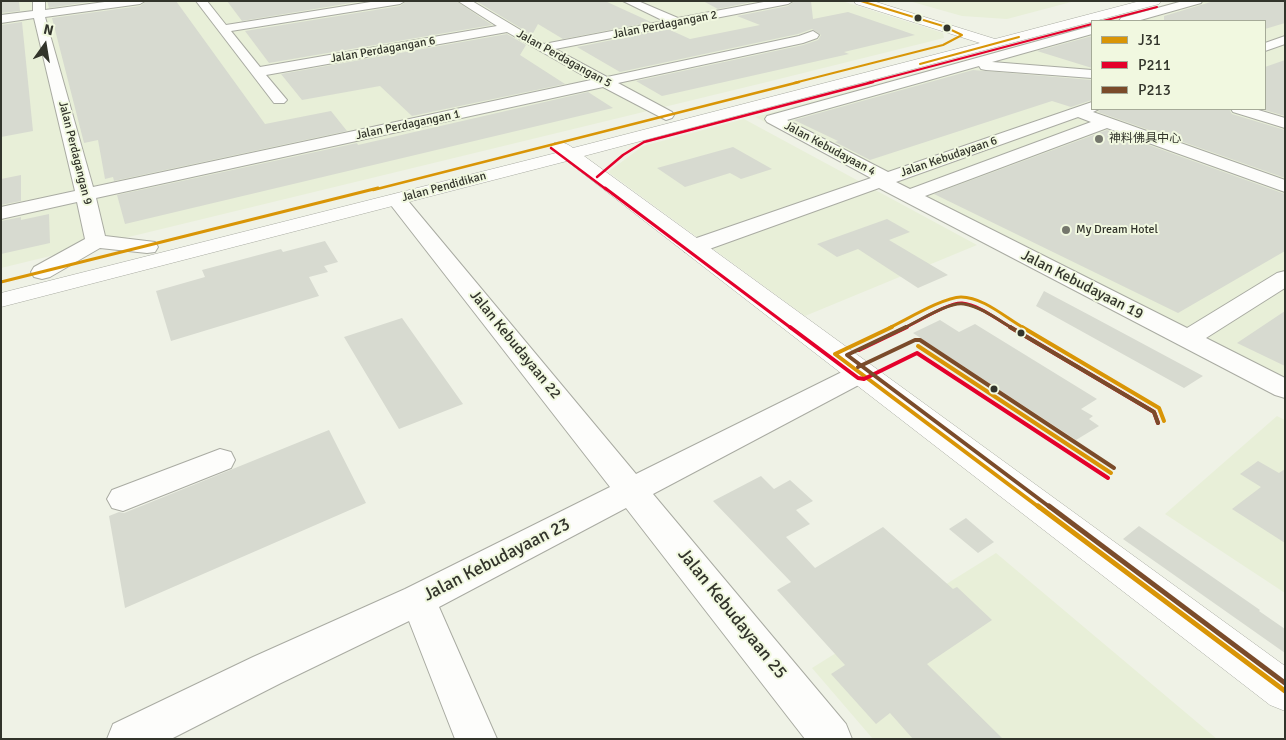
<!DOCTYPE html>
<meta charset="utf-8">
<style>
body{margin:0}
#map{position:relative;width:1286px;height:740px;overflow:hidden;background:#eff2e6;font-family:Signika,sans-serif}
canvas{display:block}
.frame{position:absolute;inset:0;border:2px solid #32342b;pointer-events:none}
.legend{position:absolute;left:1091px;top:20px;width:175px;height:90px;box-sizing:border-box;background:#f1f8e0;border:1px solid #a5aa98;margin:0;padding:6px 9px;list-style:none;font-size:15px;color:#32342b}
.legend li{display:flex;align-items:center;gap:10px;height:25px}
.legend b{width:25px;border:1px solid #a5aa98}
.north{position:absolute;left:20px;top:20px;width:50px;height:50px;-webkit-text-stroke:4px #f1f8e0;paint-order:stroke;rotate:13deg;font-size:14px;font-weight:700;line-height:20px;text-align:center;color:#32342b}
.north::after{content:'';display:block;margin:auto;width:18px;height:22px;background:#32342b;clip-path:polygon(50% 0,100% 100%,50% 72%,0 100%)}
</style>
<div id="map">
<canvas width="1286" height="740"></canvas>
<div class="frame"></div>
<ul class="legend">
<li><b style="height:6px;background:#d99506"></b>J31</li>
<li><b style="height:6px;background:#e4002b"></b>P211</li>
<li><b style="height:6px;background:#7a4b2a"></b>P213</li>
</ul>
<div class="north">N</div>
</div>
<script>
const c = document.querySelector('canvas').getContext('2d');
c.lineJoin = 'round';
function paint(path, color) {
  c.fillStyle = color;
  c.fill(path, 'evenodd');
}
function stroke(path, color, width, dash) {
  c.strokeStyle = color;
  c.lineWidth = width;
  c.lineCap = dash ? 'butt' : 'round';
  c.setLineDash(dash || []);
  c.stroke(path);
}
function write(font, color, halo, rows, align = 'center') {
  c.font = font + ' Signika,"Noto Sans SC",sans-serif';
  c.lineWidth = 4;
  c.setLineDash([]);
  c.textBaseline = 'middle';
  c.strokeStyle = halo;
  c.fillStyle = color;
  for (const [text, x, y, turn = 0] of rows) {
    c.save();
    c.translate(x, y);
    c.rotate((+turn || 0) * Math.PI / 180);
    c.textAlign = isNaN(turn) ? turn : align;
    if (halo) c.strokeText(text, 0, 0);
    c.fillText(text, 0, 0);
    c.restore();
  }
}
const built = new Path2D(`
 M1 1H842L943 33 944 38 767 82 1 268Z
 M909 1H1075L1007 19 962 16Z
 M1178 1H1285V382L755 117 1092 25V109H1265V21H1104Z
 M744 119 977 245 805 316 608 172 643 146Z
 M1277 416 1285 420V593L1165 514Z
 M996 553 1217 739H873L812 668Z`);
const building = new Path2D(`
 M1 1H19L20 11 1 13Z
 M47 1H96L49 8Z
 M147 1H176L265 124 331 111 347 131 114 181 113 177 105 179 98 140 84 143 52 18 140 6Z
 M227 1H363L242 21Z
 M407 1H456L492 25 269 63 245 31 400 6Z
 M476 1H605L651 22 563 39 538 24 532 35Z
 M703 1H757L718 9Z
 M795 1H811L813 19 848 12 915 35 844 52 849 54 662 96 636 81 803 45 818 40 821 35 812 29 798 34 620 72 577 47 668 29 690 39 760 25 737 16 788 6Z
 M1214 1H1285V23L1265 29V21H1164V16Z
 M22 22 33 131 1 137V25Z
 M507 34 526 45 520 55 565 84 412 116 380 86 302 100 281 74Z
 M1092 36V68L1037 51 1052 47Z
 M1285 60V116L1261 109H1265V67Z
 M973 70 1092 80V100L1071 107 1052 101 870 160 835 142 838 141 794 120Z
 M588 92 613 108 125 224 117 195 357 143 358 145Z
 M1101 109H1229L1232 114 1285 130V178L1098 112Z
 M1107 130 1285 194V251L1178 313 934 194Z
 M733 147 772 169 741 179 730 173 685 187 657 168Z
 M21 175V201L1 205V179Z
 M49 214 50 243 1 254V221L21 217V220Z
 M887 219 910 232 889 240 948 275 918 288 858 249 837 257 817 244Z
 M325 241 338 262 324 266 328 272 309 277 319 296 171 341 156 291 205 277 202 270 281 249 283 252Z
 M1044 291 1093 317 1203 376 1184 388 1036 306Z
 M1285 311V366L1237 343Z
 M402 318 463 404 399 429 344 337Z
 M940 320 959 332 975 324 1097 399 1081 409 1093 416 1089 419 1099 426 1076 440 913 333Z
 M329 430 366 503 125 608 109 516 119 512 124 513Z
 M1258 461 1279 473 1285 469V543L1232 509 1261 487 1240 474Z
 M761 476 774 489 790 480 813 501 796 510 810 524 786 537 815 568 883 527 953 589 957 587 992 620 927 664 1003 739H913L890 713 876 724 831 674 845 665 777 590 791 582 713 501Z
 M966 518 994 542 978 553 949 529Z
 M1139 526 1260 610 1259 611 1285 629V653L1123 539Z`);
const street = new Path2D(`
 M33 1H45V10L112 1H145L140 4 45 17 93 187 591 80 507 32 266 75 287 100 284 103H274L196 1H207L226 25 377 1H405L400 4 231 31 260 67 497 26 458 1H472L544 44 664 21 623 1H638L678 18 769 1H793L788 4 555 49 607 77 799 36 813 31 819 35 817 38 803 43 618 83 672 112 674 115 672 118 666 120 603 87 96 198 105 236 155 242 158 247 155 252 147 253 100 248 50 277 42 279 34 277 31 272 34 267 85 239 77 202 1 219V207L75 191 34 18 1 23V15L33 11Z
 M1183 1H1202L1201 3 1137 21H1119L1121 18Z
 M1092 26V34L992 62 1092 70V78L986 70 981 69 979 66 787 120 888 172 1092 102V109H1099L1093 112 1285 180V192L1107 128 925 196 1187 328 1277 273 1285 271V288L1206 338 1285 378V398L1275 395 879 188 701 252 693 253 685 252 682 247 685 242 871 178 767 122 765 119 767 116ZM1078 117 1091 122 910 189 896 182Z
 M1285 36V44L1265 51V43Z
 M1231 109H1255L1285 118V128L1233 112Z
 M397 194 404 196 636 474 852 367 861 364 870 367 874 373 870 379 653 494 846 724 852 739H805L626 508 439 607 497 739H455L409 621 281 683 171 739H107L113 724 253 657 405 589 610 487 390 204 387 200 390 196Z
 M220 449 231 452 235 460 231 468 123 511 112 508 107 499 112 490Z`);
const secondary = new Path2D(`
 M854 1H873L995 39 1140 1H1161L1159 4 584 156 1285 666V711L1270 705 567 161 1 307V293L556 153 551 147 554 143C562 141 566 143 573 148L980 43 856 4Z`);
const bus1Far4 = new Path2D(`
 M920 64 1019 37
 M794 83 943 45 962 35 943 26 861 1`);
const bus1Far3 = new Path2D(`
 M373 190 799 82`);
const bus1Far2 = new Path2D(`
 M1 282 378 188
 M889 328C906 320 944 297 961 297 983 297 1006 318 1024 328`);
const bus1Far1 = new Path2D(`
 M1022 327 1159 408 1164 421
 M918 346 1111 473
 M835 354 1040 508
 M835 354 892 327`);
const bus1 = new Path2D(`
 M1038 506 1285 691`);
const bus2Far3 = new Path2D(`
 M1103 21 1157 7
 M868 83 1092 24`);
const bus2Far2 = new Path2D(`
 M551 148 607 190
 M597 177 623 155 644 142 873 82`);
const bus2Far1 = new Path2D(`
 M605 188 791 328
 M904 328C918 322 949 302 962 303 980 305 997 320 1012 328`);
const bus2 = new Path2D(`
 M790 327 858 378 864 379 917 353 1108 478
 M1010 327 1154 412 1158 423
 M859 350 907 327`);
const bus3Far2 = new Path2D(`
 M904 328C917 322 950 301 964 304 981 307 997 319 1012 328`);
const bus3Far1 = new Path2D(`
 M906 327 847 355 1051 508
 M1010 327 1154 412 1158 423
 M858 367 915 340H920L1114 468`);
const bus3 = new Path2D(`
 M1049 506 1285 683`);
const markers = [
 [918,18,4.5,"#32342b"],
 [947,28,4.5,"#32342b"],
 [1099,139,5,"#74766c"],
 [1066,230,5,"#74766c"],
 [1021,333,4.5,"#32342b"],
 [994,389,4.5,"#32342b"]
];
const farStreetnames = [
 ["Jalan Perdagangan 2",665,25,-11],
 ["Jalan Perdagangan 6",383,50,-10],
 ["Jalan Perdagangan 5",564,59,29],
 ["Jalan Perdagangan 1",408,125,-12],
 ["Jalan Kebudayaan 4",830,149,28],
 ["Jalan Perdagangan 9",75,153,76],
 ["Jalan Kebudayaan 6",949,157,-19],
 ["Jalan Pendidikan",444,187,-15]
];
const farPoinames = [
 ["神料佛具中心",1109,139],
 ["My Dream Hotel",1076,230]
];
const streetNames = [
 ["Jalan Kebudayaan 19",1082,285,27],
 ["Jalan Kebudayaan 22",515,345,51]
];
const nearStreetnames = [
 ["Jalan Kebudayaan 23",497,560,-27],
 ["Jalan Kebudayaan 25",732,614,51]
];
paint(built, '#e8efd8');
paint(building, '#d7dad0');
stroke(street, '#a9aba2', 2);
stroke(secondary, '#a9aba2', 1);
paint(street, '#fdfdfb');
paint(secondary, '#fdfdfb');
stroke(bus1Far4, '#d99506', 2);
stroke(bus1Far3, '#d99506', 2.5);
stroke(bus1Far2, '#d99506', 3);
stroke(bus1Far1, '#d99506', 4);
stroke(bus1, '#d99506', 5);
stroke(bus2Far3, '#e4002b', 2);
stroke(bus2Far2, '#e4002b', 2.5);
stroke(bus2Far1, '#e4002b', 3);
stroke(bus2, '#e4002b', 4);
stroke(bus3Far2, '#7a4b2a', 3);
stroke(bus3Far1, '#7a4b2a', 4);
stroke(bus3, '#7a4b2a', 5);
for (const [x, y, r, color] of markers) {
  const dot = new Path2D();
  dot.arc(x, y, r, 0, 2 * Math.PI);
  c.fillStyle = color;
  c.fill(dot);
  stroke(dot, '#f1f8e0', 2);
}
write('12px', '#32342b', '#f1f8e0', farStreetnames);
write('12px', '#32342b', '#f1f8e0', farPoinames, 'left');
write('15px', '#32342b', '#f1f8e0', streetNames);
write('18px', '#32342b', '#f1f8e0', nearStreetnames);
</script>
